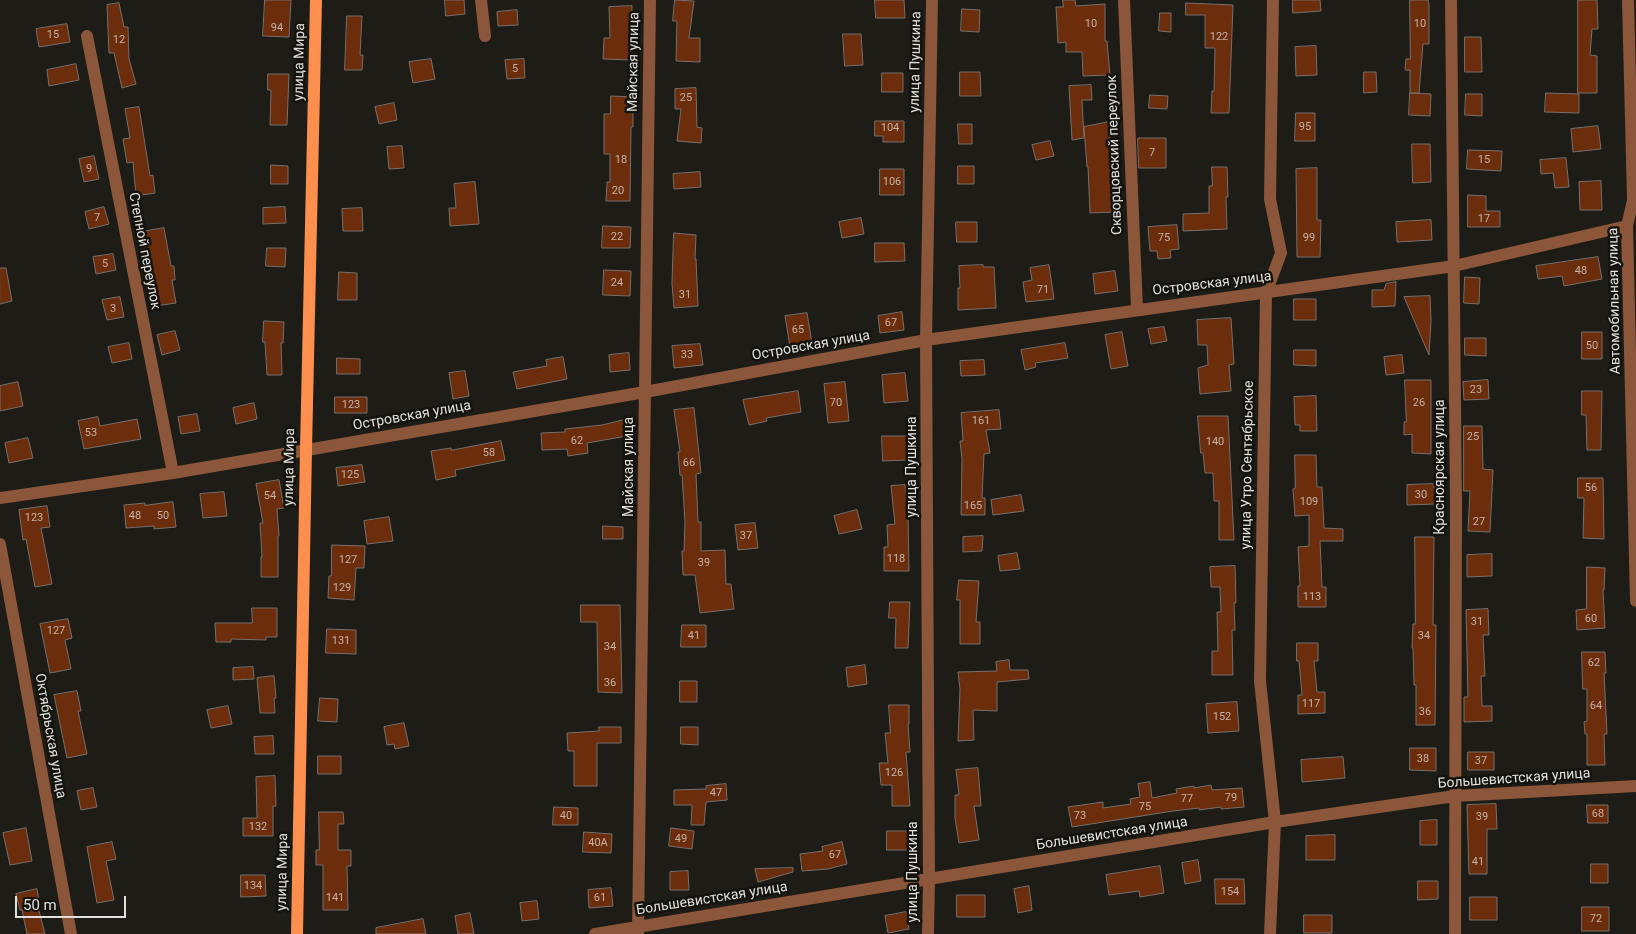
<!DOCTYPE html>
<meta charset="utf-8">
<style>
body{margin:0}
#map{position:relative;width:1636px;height:934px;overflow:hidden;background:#1d1c17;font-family:Roboto,sans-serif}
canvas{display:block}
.scale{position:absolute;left:15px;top:896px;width:111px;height:22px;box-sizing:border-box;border:2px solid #e1e0dc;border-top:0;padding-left:6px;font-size:15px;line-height:18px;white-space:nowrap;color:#e1e0dc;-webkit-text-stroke:4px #14130e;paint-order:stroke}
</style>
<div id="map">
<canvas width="1636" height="934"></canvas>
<div class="scale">50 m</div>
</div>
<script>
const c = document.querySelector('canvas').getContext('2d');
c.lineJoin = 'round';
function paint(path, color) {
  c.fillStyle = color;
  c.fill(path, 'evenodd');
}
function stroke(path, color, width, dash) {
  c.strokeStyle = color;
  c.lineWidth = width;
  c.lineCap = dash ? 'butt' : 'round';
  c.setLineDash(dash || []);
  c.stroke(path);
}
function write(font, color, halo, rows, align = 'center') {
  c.font = font + ' Roboto,sans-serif';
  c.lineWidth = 5;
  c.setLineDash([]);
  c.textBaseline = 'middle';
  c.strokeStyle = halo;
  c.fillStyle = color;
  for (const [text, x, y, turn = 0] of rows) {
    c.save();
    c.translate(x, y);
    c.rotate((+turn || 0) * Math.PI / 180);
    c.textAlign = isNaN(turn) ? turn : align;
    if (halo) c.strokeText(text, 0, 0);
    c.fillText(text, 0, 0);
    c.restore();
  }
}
const building = new Path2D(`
 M265 0H291L289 37 263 36Z
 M445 0H464L465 14 446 16Z
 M675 0 694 1 689 38H700V62L676 61 677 21H673Z
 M875 0H904L905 18H876Z
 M1063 0H1075L1076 6 1105 4V41H1107L1110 75 1083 76 1082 52H1066V42L1058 43 1056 7H1063Z
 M1293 0H1320L1321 11 1293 13Z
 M1410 0H1428L1429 4V44H1423L1419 93H1410V70H1405L1406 59H1410Z
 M1578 0H1597L1598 29H1592L1590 55 1597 56V93H1578Z
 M119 3 124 27H128L129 59 136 84 122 88 114 53H109L107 5Z
 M1186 3 1233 5 1229 113H1211L1212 91H1214L1215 48H1205V15H1186Z
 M632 6V60L603 59 604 38H610L609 7Z
 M962 9 980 10 979 32 961 31Z
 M517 10 518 25 498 26 497 12Z
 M1160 13H1171V32L1159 31Z
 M347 16H362L360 55H363L362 70H345Z
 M67 24 70 42 39 47 36 29Z
 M843 34H861L863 65 845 66Z
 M1465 37H1481L1482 72H1465Z
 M1316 46 1317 75 1296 76 1295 47Z
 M431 59 435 79 413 83 409 62Z
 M524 59 525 78 507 79 505 60Z
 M76 64 79 80 49 86 47 70Z
 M960 72H980L981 96H960Z
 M1364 72H1376L1377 92 1364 93Z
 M882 73H903V92H882Z
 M268 74H289L287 125H270L271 90H268Z
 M1091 85 1092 100H1082L1084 138 1072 140 1069 86Z
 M696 88 697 127 702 128 701 143 677 141 681 109H675V89Z
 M1410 93 1431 94 1430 116 1409 115Z
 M1546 93 1579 94V113L1545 112Z
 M1466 94H1482V116L1465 115Z
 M1150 95 1168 96 1167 109 1149 108Z
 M611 96 633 97V127H631L630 201H606L607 182H610V154H604V114H610Z
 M394 103 397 120 379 124 375 107Z
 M139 107 150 176 153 175 155 193 136 196 133 162 127 163 123 139 130 138 125 109Z
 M1296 113H1315V141H1295Z
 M875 121H904V142H883V136H875Z
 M1109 122 1115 212 1090 213 1088 167H1087L1084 127Z
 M958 124H972V144H959Z
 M1598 126 1601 149 1573 152 1571 129Z
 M1138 138H1166V168H1139Z
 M1050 141 1054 156 1036 160 1032 145Z
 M1412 144H1430L1431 182 1413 183Z
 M402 146 404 168 389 169 387 147Z
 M1468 150 1502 151 1501 171 1467 169Z
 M94 156 99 179 84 182 79 159Z
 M1566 158 1569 187 1555 188 1553 173 1541 174 1540 160Z
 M271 165 288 166V184H271Z
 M958 166H974V184H958Z
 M1212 167H1227L1228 197H1226L1227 229 1183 231V214L1209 213V186H1212Z
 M1317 168V220H1321L1320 257H1297L1296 169Z
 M880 169H904V195H880Z
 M700 172 701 187 674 189 673 174Z
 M1601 181 1602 210H1580L1579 182Z
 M475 182 479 224 450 226 449 208H456L454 184Z
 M1468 195 1486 196V211H1500V227H1468Z
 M104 207 109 224 89 229 85 212Z
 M285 207 286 223 263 224V208Z
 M362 208 363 231H343L342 209Z
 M861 218 864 234 842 238 839 222Z
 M1431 220 1432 240 1397 242 1396 222Z
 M956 222H977V242H957Z
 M1177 225 1179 249 1170 250 1171 258 1158 259 1157 251H1150L1148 227Z
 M603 226 631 227 630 248H602Z
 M164 228 171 266H174L175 280H172L176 303 155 306 151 289H154L150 252 145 254 141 232Z
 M674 233 696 235 695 259H696L698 306 674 308 672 284Z
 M875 243H904L905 261 875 262Z
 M267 248H286L285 267 266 266Z
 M113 254 116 270 96 274 93 257Z
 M1598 257 1602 279 1564 286 1562 276 1538 279 1536 266Z
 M983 265V267H994L996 308 958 310V288H960L959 266Z
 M1049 265 1054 299 1026 302 1023 282 1032 280 1030 268Z
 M0 268H6L12 301 0 304Z
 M604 270 631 271 630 296 603 295Z
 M1115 271 1118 291 1095 294 1093 274Z
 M339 272 357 273V300H338Z
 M1465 277 1480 278 1479 304 1464 303Z
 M1396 282 1395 306 1372 307V290H1384L1386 284Z
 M1430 296 1431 321 1429 355 1404 297Z
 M120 297 124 317 107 320 102 300Z
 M1294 299H1316V320H1294Z
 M902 312 904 330 880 333 878 316Z
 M807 313 812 343 790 347 785 316Z
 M1231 318 1234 364 1229 365 1231 391 1200 394 1198 368 1208 365 1207 345H1198L1197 320Z
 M264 321 284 322 283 343H281L282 375H267L265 342H263Z
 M1164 327 1167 341 1151 344 1148 329Z
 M175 331 180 350 162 355 157 335Z
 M1122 332 1128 366 1111 369 1105 335Z
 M1582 332H1602V359H1582Z
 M1465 338H1486V356L1465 355Z
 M129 343 132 359 112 363 108 347Z
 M1065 343 1068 358 1035 363 1036 367 1025 370 1021 350Z
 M700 344 703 365 674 368 672 346Z
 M1294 350H1316V366L1294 365Z
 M629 353 630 370 610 372 609 355Z
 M1402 355 1404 373 1386 375 1384 357Z
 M563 357 567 379 517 389 513 372 547 366 546 360Z
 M337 358 360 359V374H337Z
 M984 360 985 375 961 376 960 361Z
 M465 371 469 396 453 399 449 373Z
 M905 373 908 401 884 403 882 375Z
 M1405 380H1431V454L1412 453V434L1404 435V422H1406Z
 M1488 380 1489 399 1464 400 1463 382Z
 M18 382 23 406 0 411V386Z
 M845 382 849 421 828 423 824 384Z
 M798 391 801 412 766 418 767 421 749 425 743 400Z
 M1582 391H1602L1601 450H1587L1586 415H1582Z
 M1316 396 1317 431H1300V425H1295L1294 397Z
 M335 397H367V413H335Z
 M254 403 257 419 236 424 233 408Z
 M694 408 701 473 696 474 698 522H701V551L725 550 726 584H731L734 609 700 613 695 575H683L682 551H684L685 522 682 475H680L678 452H680L674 410Z
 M999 410 1001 429 986 430 990 453 984 454 982 498H985V515H961L962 459 960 441H963L961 413Z
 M197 414 200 431 181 434 178 417Z
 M1198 416H1228L1234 540H1219V501H1214L1213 473H1205L1203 453H1201Z
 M98 417 100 426 137 419 141 439 84 449 78 421Z
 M624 420 627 436 587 443 588 453 568 456 567 449 542 450 541 433 565 432V429L602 425Z
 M1464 426H1482L1483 469 1493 470 1490 532 1468 531 1470 491H1464Z
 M882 436H907L908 460 883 461Z
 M28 438 33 458 9 463 5 443Z
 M501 441 505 460 455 470 456 476 436 480 431 451 451 448V450Z
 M1295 455H1316L1317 487H1322L1324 528 1343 529V541H1320L1322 587H1326V607H1298V586H1300L1298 547 1309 546V515L1295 516 1293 489 1295 488Z
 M362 465 365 482 338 486 336 468Z
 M1578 478H1603L1604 539 1583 538 1584 498H1578Z
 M279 480 284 508 277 509 279 536H278V577H261V557H262L260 523H263L256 484Z
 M1434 484 1435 504 1407 505V485Z
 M905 485 908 517 909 571H884V547H888L887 525 895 524 891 486Z
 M224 492 227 516 203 518 200 494Z
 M1021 495 1024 511 993 515 991 500Z
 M173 502 176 527 154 529V526L126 528 124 505 145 503V505Z
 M47 506 50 527 41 528 52 584 35 587 26 539 23 540 19 510Z
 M857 510 862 529 839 534 834 516Z
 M389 517 393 541 367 544 364 521Z
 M755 523 758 548 738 550 735 525Z
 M603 526 623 527V539H603Z
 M983 536 982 551 963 552V537Z
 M1415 537H1434L1433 625H1436L1435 725H1416V685H1414L1413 648H1412L1413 624H1415Z
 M332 545 365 546 364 568H356L354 600 328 598 329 576H331Z
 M1017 553 1020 569 1000 571 998 556Z
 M1492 554V576L1467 577V555Z
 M1235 566 1236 603H1234L1235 630H1232L1233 675H1212V651H1218L1217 612H1221L1220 587H1211L1210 567Z
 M1587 567 1605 568 1604 590H1603L1605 628 1577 630 1576 610 1586 609Z
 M959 580 979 581 976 622H980V644H960V600H957Z
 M890 602H910L908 648H895L896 618H889Z
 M581 605H620L622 693 598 692 597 622H581Z
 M252 608H277V637H266V640L231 639V642H216L215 623H252Z
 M1488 609 1489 635H1483L1485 676H1481L1482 706H1492V721L1464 722V697H1468L1466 610Z
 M68 619 72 638 65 640 71 669 50 673 40 624Z
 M682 625H706V647H681Z
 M327 629 356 630V654L326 653Z
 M1297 643H1318V661H1314L1317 692H1325V713L1298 714V695H1302L1299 661H1297Z
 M1582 652H1605L1606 673H1604L1607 734H1604L1605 765H1587V734H1585L1584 722 1587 721V689H1583Z
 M1009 660 1010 670H1028L1029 679 997 682V711L973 710 974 740 958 741 960 689 958 672 997 671 996 662Z
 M865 665 867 684 848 687 846 668Z
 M253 667 254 679 233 680V668Z
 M274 676 276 698H274L275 713H260L257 678Z
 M680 681H697V702H680Z
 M77 691 81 711H78L87 754 67 758 54 695Z
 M320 698 338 699 337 722 318 721Z
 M1237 702 1239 731 1208 733 1206 704Z
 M889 705H909V724H908L910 752H906L910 806H892V785H881L879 763H888L885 733H890Z
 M228 706 232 724 211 728 207 710Z
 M404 723 409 746 395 749 394 744 387 745 384 727Z
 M599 727H621V743H597V786H574V751H568L567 733 599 731Z
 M681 727H698V745L681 744Z
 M273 736 274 754H255L254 737Z
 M1410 748H1436V771L1410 770Z
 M1468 752H1494V770H1468Z
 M318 756H341V774H318Z
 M1343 757 1345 778 1302 782 1301 760Z
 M978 768 981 806H974L979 840 959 843 955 818V795H959L956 770Z
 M275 776 276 806H273V836H243V818H257L256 777Z
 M1150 782 1152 798 1177 793 1176 789 1194 786V788L1211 785 1212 790 1242 788 1244 807 1221 809V807L1199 810V808L1173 811 1072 827 1068 807 1103 802V808L1131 804 1130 799 1140 797 1138 784Z
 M726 784 727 800 706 802 704 825H691L692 805H674V790L706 789V786Z
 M93 788 97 807 81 810 77 791Z
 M1496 804 1497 829H1487V874H1469L1467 805Z
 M1587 805H1608V823H1588Z
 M554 807 578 808V825H553Z
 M319 812H343L344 824H338V850H351V866H347L348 910H323V865H316V850H319Z
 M1437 820V845H1420V821Z
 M26 828 32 861 10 865 3 833Z
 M671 828 694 831 692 849 669 846Z
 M887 831H909V850H887Z
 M584 832 612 834 611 853 583 852Z
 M1335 835V860H1306V836Z
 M112 842 116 859 106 861 114 900 97 903 87 847Z
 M842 842 847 864 828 869 802 871 800 854 823 851 822 847Z
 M1198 860 1201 881 1185 884 1182 863Z
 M1591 864H1608V883H1591Z
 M1160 866 1164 893 1140 897 1139 891 1109 895 1106 875Z
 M793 868V872L758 882 755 869Z
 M688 871 689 890H670V872Z
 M241 875H265L266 896 241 897Z
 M1215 879H1244L1245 904H1216Z
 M1418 881H1438V899L1418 900Z
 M1029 886 1032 910 1018 913 1014 889Z
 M611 888 613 906 589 908 588 890Z
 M37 889 40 906 38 907 45 934H27L22 910H20L16 894Z
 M957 895H985V917H957Z
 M1470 897H1497V920H1470Z
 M537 901 539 919 522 921 520 903Z
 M1582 907H1609V931H1582Z
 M906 912 909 929 888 933 885 916Z
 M470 913 474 934H458L455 916Z
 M1304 915H1332V933H1304Z
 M423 919 426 934H376V928Z`);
const minor = new Path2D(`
 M481 0 485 36
 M1124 0 1137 309
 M1451 0 1456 503 1455 934
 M1628 0 1633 200 1627 226 1636 601
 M87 36 173 473
 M0 498 173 473 645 392 926 340 1454 266 1627 226
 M0 544 71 934
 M595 934 1275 822 1455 796 1636 786
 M638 934 650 0
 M928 934 929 879 926 340 932 0
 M1270 934 1275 822 1260 681 1266 293 1281 253 1270 199 1273 0`);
const major = new Path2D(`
 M297 934 306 449 316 0`);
const numberNames = [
 ["10",1091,24],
 ["10",1420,24],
 ["94",277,28],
 ["15",53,35],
 ["122",1219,37],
 ["12",119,40],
 ["5",515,69],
 ["25",686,98],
 ["95",1305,127],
 ["104",890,128],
 ["7",1152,153],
 ["18",621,160],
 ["15",1484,160],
 ["9",89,169],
 ["106",892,182],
 ["20",618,191],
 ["7",97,218],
 ["17",1484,219],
 ["22",617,237],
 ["75",1164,238],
 ["99",1309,238],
 ["5",105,264],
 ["48",1581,271],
 ["24",617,283],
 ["71",1043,290],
 ["31",685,295],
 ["3",113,309],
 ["67",891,323],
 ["65",798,330],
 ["50",1592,346],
 ["33",687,355],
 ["23",1476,390],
 ["70",836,403],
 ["26",1419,403],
 ["123",351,405],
 ["161",981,421],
 ["53",91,433],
 ["25",1473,437],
 ["62",577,441],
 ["140",1215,442],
 ["58",489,453],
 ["66",689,463],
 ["125",350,475],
 ["56",1591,488],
 ["30",1421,495],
 ["54",270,496],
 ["109",1309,502],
 ["165",973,506],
 ["48",135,516],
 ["50",163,516],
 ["123",34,518],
 ["27",1479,522],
 ["37",746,536],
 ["118",896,559],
 ["127",348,560],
 ["39",704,563],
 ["129",342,588],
 ["113",1312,597],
 ["60",1591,619],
 ["31",1477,622],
 ["127",56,631],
 ["41",694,636],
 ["34",1424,636],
 ["131",341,641],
 ["34",610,647],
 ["62",1594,663],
 ["36",610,683],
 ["117",1311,704],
 ["64",1596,706],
 ["36",1425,712],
 ["152",1222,717],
 ["38",1423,759],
 ["37",1481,761],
 ["126",894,773],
 ["47",716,793],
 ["79",1231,798],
 ["77",1187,799],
 ["75",1145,807],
 ["68",1598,814],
 ["40",566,816],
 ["73",1080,816],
 ["39",1482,817],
 ["132",258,827],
 ["49",681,839],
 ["40А",598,843],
 ["67",835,855],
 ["41",1478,862],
 ["134",253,886],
 ["154",1230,892],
 ["141",335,898],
 ["61",600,898],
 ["72",1596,919]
];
const streetNames = [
 ["улица Мира",300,62,-89],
 ["Майская улица",634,62,-89],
 ["улица Пушкина",916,62,-89],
 ["Скворцовский переулок",1115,155,-92],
 ["Степной переулок",144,251,79],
 ["Островская улица",1212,284,-7],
 ["Автомобильная улица",1615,301,-91],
 ["Островская улица",811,346,-10],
 ["Островская улица",412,416,-10],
 ["улица Утро Сентябрьское",1248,465,-89],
 ["улица Мира",290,467,-89],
 ["Майская улица",629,467,-90],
 ["улица Пушкина",912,467,-90],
 ["Красноярская улица",1440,467,-90],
 ["Октябрьская улица",50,736,80],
 ["Большевистская улица",1514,779,-4],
 ["Большевистская улица",1112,834,-9],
 ["улица Мира",283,872,-89],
 ["улица Пушкина",913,872,-90],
 ["Большевистская улица",712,899,-9]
];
paint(building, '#6b2d0b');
stroke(building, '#77706d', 1);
stroke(minor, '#8b5639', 12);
stroke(major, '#fd8f4e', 12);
write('11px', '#c4b3a8', null, numberNames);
write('14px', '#e1e0dc', '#14130e', streetNames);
</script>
